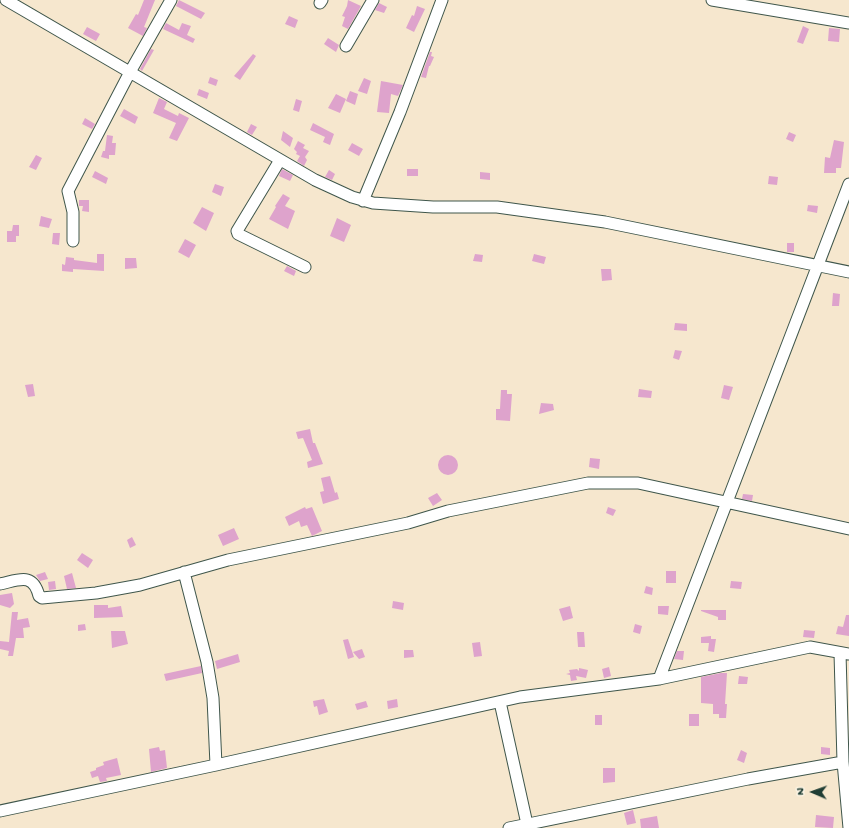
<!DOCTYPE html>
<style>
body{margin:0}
#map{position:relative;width:849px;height:828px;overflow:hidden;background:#f6e7ce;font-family:"Gochi Hand",sans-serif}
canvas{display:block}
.north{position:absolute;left:793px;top:772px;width:40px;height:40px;-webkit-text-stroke:3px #fcf5e5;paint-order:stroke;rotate:272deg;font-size:11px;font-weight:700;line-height:16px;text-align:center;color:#1f3d34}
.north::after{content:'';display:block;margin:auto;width:14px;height:18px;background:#1f3d34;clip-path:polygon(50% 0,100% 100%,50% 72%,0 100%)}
</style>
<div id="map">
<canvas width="849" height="828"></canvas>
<div class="north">N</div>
</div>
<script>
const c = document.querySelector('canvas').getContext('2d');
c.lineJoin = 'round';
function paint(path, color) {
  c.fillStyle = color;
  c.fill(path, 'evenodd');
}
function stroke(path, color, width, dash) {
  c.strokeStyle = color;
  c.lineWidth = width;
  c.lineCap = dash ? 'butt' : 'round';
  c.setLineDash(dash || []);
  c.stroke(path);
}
const building = new Path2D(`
 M144 0H155L144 27 147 28 143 36 128 28 136 14 138 15Z
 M179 0 205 13 201 19 176 6Z
 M348 0 361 6 348 29 342 26 345 17 342 16 347 6Z
 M379 3 387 7 384 13 375 10Z
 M417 6 425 9 414 32 406 28 412 15 414 16Z
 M289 16 298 20 295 28 285 24Z
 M166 23 179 30 182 23 191 26 187 35 195 39 193 43 163 29Z
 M803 26 809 29 803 44 797 42Z
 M87 27 100 34 96 41 83 34Z
 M829 28 840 29 839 42 828 41Z
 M328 38 339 45 336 52 324 44Z
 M151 49 154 50 142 71 140 69Z
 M430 52H432L431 56 434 57 430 66H429L426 78 421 77Z
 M253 54 256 56 240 80 234 76Z
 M210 77 218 80 216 86 208 83Z
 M364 78 371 81 367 94 358 91Z
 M381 81 403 85 398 96 391 94 389 113 377 112Z
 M199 89 209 93 207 99 197 95Z
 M350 91 358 94 355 105 346 101Z
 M336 94 346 99 340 113 328 108Z
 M159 98 167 102 164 109 178 116 179 113 189 118 177 141 169 138 176 123 153 113Z
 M296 99 302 101 299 112 293 110Z
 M124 109 138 117 135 124 120 116Z
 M85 118 95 124 92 129 82 124Z
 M313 123 334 134 330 145 323 142 325 137 310 130Z
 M251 124 257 127 252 135 247 132Z
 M283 131 293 138 290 147 281 140Z
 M789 132 796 135 793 142 786 139Z
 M107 135 113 136 112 143H116L115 155H109V159L101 157 103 151H105Z
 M834 140 844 142 841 168H836V173H824L825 157 830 158Z
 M298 141 305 145 303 148 309 151 305 157 307 160 304 166 297 161 300 156 296 154 297 152 294 149Z
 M352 143 363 149 359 156 348 150Z
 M36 155 42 158 36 170 29 167Z
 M282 169 293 175 290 181 279 176Z
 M407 169H418V176H407Z
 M329 170 335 174 332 180 325 177Z
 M95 171 108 178 106 184 92 177Z
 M480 172 490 173V180L480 179Z
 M769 176 778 177 777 185 768 184Z
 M215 184 224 187 221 196 212 192Z
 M283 194 290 198 285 206 295 211 288 229 269 219 276 207 275 206Z
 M79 200H89V212L82 211 83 206H79Z
 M808 205 818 206 817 213 807 211Z
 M202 207 214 213 206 231 193 223Z
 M41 216 52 219 49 228 39 226Z
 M337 218 351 225 344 242 330 236Z
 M13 225H19V236H16V242H7V231H12Z
 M53 233H60L59 245 52 244Z
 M185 239 196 245 189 258 178 252Z
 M787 243H794V252H787Z
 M97 254H104V271L73 269V272L62 271V264L65 265 66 257 74 258V260L97 263Z
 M475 254 483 255 482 262 473 261Z
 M534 254 546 257 544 264 532 261Z
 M125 258H136L137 268 125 269Z
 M287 266 296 271 294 276 284 271Z
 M601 269H611L612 280 602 281Z
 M833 293 840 294 839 306H832Z
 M675 323 687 324V331L674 330Z
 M675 350 682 351 679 360 673 358Z
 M33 384 35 396 28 397 25 385Z
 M724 385 733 387 729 400 721 398Z
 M639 389 652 391 651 398 638 397Z
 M501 390H507V394H512L510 421 496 420V409H500Z
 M541 403 553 404 554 410 539 414Z
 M310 429 313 443H315L323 464 308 468 307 462 312 460 303 438 298 439 296 432Z
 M438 465a10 10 0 1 1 20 0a10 10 0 1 1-20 0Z
 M590 458 600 459 599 469 589 467Z
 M330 476 335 493 337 492 339 499 323 504 320 492 324 491 321 478Z
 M437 493 442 500 433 506 428 498Z
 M743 494 753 495 752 501 742 499Z
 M305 507 306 509 312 507 322 531 312 536 307 525 301 527 299 521 289 526 285 517Z
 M608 507 616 510 613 516 606 513Z
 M234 528 239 539 223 546 218 535Z
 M132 537 136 545 130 548 127 540Z
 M82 553 93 560 88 568 77 560Z
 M666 571H676V583H666Z
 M45 572 48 579 40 581 36 575Z
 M72 573 76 588 67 589 64 576Z
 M55 581 56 589 49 590 48 582Z
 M731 581 742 582 741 589 730 588Z
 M646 586 653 588 652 595 644 593Z
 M12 593 14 604 10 608 0 605V595Z
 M393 601 404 603 403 610 392 608Z
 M94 605H108V608L121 606 123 617 94 618Z
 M570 606 573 618 563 621 559 609Z
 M658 606H669L668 615 658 614Z
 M701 610H726V620H718V617L701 611Z
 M12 612H18L17 620 28 618 30 627 23 628 24 638H16L13 656H8L9 651 0 649V641L9 642Z
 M846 615H849V636L836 634 838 626 843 627Z
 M85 624 86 630 78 631V625Z
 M635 624 642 626 640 634 633 632Z
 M804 630 815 631 814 638 803 637Z
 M111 631H125L128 644 112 648Z
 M577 632H584L585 647H578Z
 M711 636V639H716L714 652 708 651 709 643H701V637Z
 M348 639 354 657 348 659 343 640Z
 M480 642 482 656 474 657 472 643Z
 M362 649 365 657 359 659 353 652Z
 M404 650H413L414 657 404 658Z
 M677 651H684L683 660 674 659Z
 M238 654 240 662 217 669 215 661Z
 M201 666 202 673 166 681 164 674Z
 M609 667 611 676 604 678 602 669Z
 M579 668 588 670 586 678 576 676 577 680 571 681 570 675 566 674 570 673 569 670 577 669 579 671Z
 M721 673H727L725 704H727L726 718H719V714H713V704L701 703V677Z
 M739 676 748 677 747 684H738Z
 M324 699 328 712 319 715 317 706 314 707 313 701Z
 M397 699 398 707 388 709 387 701Z
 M366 701 368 707 357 710 355 704Z
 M689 714H699V726H689Z
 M595 715H602V725H595Z
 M159 747 160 751 165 750 167 768 151 772 149 749Z
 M821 747 830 748V755L821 754Z
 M741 750 747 753 744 763 737 760Z
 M117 758 121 775 106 778 107 781 100 782 98 776 92 778 90 772 96 770V768L104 765 103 762Z
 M603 768H615V782L603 783Z
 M633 810 636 823 627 825 624 813Z
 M816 815 834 817 833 828 815 827Z
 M657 816 659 828H641L640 819Z`);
const minor = new Path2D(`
 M6 0 315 180 352 197 373 203 433 207H497L605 222 849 272
 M712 0 849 23
 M320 3 322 0
 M346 46 373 0
 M280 160 237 231 238 234 305 267
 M363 201 400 112 442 0
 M73 241V212L68 191 130 72 171 0
 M184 572 207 662 213 698 216 765
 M0 584C19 580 33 572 39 596L42 598 96 593 140 585 228 560 408 523 448 511 588 483H638L849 529
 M659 679 849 184
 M500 702 527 824
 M843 762 849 828
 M0 811 216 765 520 697 659 679 810 647 849 654
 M509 828 748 779 843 762 840 653`);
paint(building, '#dea3cc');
stroke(minor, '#3f564b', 13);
stroke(minor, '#fff', 11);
</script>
